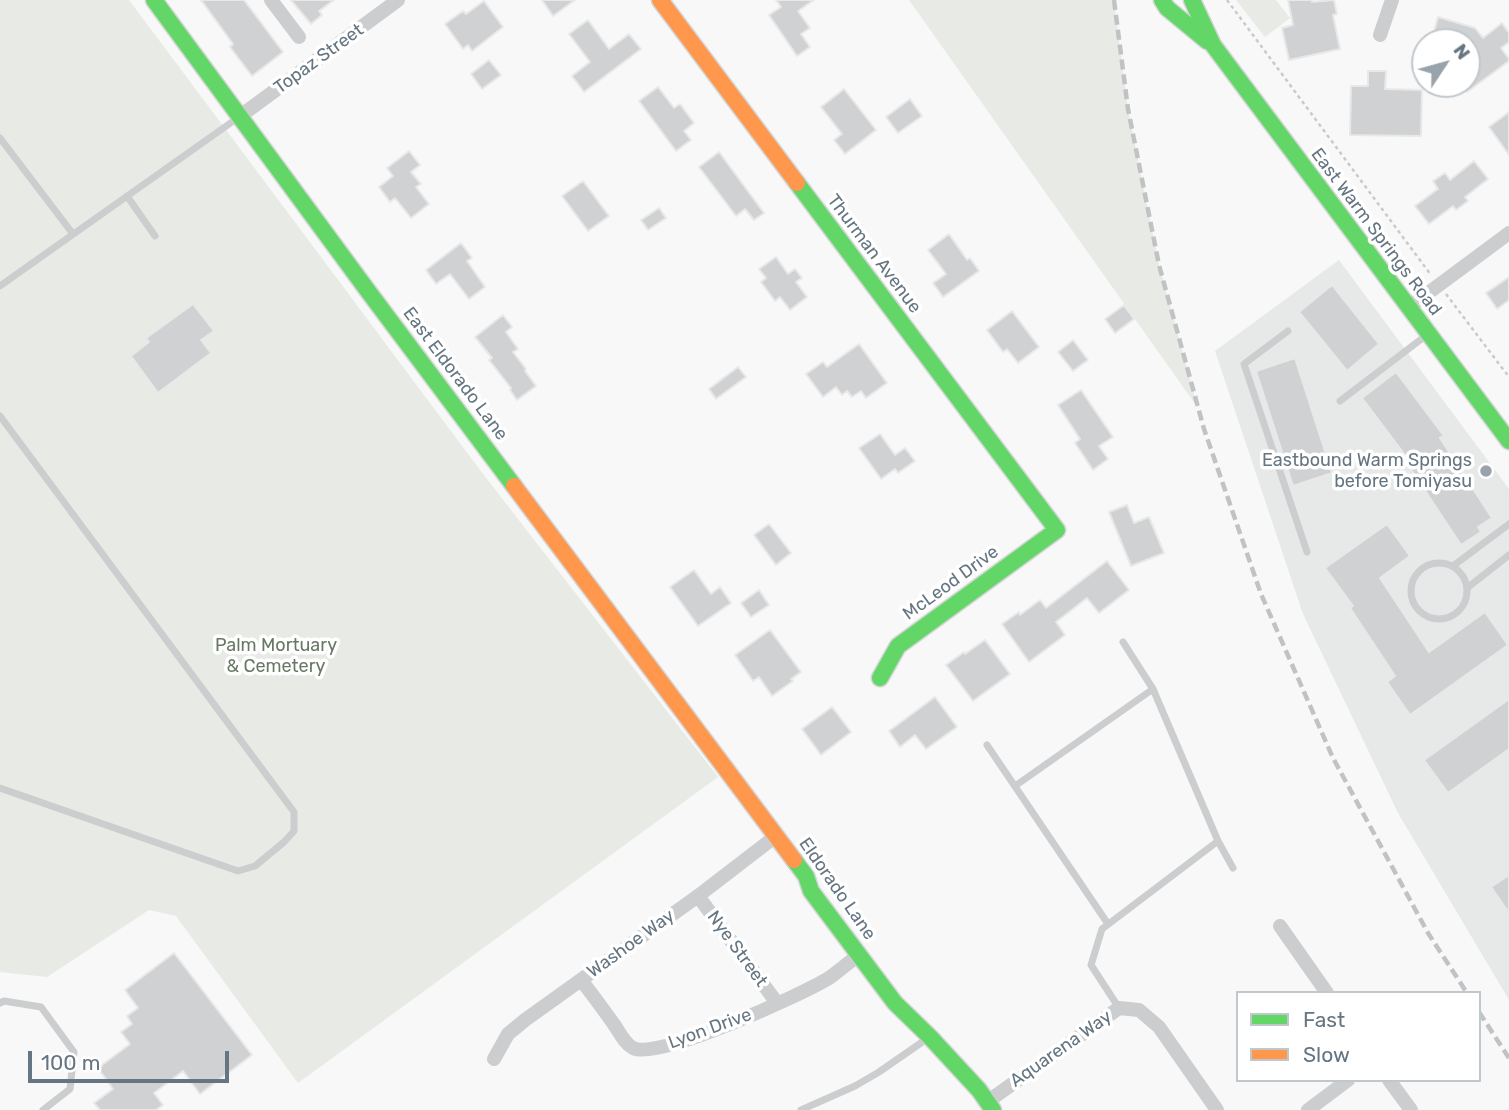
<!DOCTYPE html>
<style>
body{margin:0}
#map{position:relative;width:1509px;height:1110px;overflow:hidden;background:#f8f8f8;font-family:Rubik,sans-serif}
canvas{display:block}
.legend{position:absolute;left:1236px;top:991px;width:245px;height:91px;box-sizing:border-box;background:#fff;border:2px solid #c1c8cd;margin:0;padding:9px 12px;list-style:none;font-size:21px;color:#657581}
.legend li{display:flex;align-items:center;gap:14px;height:35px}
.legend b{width:35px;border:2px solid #c1c8cd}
.north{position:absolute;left:1411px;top:28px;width:70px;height:70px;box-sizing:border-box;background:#fff;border:2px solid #c1c8cd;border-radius:50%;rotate:54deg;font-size:19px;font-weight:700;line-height:28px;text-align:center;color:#657581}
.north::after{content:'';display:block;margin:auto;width:24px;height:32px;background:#98a3ab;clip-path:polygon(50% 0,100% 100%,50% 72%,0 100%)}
.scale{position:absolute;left:28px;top:1051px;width:201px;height:32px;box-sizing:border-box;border:4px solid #657581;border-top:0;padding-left:9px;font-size:21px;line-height:24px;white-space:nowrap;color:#657581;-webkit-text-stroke:5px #fff;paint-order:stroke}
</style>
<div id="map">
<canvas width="1509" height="1110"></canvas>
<ul class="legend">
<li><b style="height:9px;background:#63d668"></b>Fast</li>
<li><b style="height:9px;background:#ff974d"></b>Slow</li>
</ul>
<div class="north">N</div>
<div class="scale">100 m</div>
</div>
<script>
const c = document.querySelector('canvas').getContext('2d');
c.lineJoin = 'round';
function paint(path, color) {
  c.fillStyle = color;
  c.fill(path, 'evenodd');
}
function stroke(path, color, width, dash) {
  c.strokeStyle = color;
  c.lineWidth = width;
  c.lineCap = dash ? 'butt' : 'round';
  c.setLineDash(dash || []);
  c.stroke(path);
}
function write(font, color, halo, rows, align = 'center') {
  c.font = font + ' Rubik,sans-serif';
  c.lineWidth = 7;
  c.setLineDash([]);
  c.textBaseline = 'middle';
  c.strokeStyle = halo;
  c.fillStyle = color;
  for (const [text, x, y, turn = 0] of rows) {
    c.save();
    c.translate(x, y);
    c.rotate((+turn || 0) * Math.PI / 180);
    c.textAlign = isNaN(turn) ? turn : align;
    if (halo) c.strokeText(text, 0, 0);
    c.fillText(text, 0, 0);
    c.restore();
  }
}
const built = new Path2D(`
 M1339 260 1509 489V1000L1398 813 1303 614 1215 351Z`);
const green = new Path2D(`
 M0 0H129L480 470 718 777 298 1083 176 916 149 910 47 977 0 972Z
 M909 0H1114L1128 109 1159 265 1198 408Z
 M1236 0H1276L1290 18 1265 37Z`);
const building = new Path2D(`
 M201 0H244L283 52 252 76 230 47 233 44Z
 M291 0H334L319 11 322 15 311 24Z
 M542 0H575L553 16Z
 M776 0H814L798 11 810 28 801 34 810 47 797 56 769 15 781 7Z
 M1288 0H1312V2L1334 0 1337 14 1333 15 1340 49 1289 60 1282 28 1293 25Z
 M484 1 503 27 472 51 468 45 463 49 445 24 463 11 466 14Z
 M1438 17 1475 28 1483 38 1502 23 1509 33V42L1501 48 1509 59V61L1467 92V42H1454L1433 36Z
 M588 20 609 49 629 34 641 49 584 92 572 76 590 62 569 34Z
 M489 60 501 75 482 89 471 74Z
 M1368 71H1386L1385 89 1422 90 1421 136 1350 135 1351 86H1368Z
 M658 87 674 108 680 104 694 123 684 131 691 140 676 151 639 101Z
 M844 89 876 130 845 154 834 140 842 134 821 107Z
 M910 99 922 116 898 133 886 117Z
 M1509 112V155L1489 127Z
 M409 151 420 165 411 172 421 184 416 187 429 204 411 218 395 198 390 202 379 187 393 176 387 168Z
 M719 152 764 213 754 220 745 209 736 216 699 167Z
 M1474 161 1488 179 1465 197 1468 201 1456 210 1453 206 1429 224 1415 206 1438 189 1433 181 1445 173 1450 180Z
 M583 181 609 216 588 231 562 196Z
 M659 208 666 218 648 230 641 220Z
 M949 234 967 260 970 258 979 271 943 297 933 283 946 274 928 250Z
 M461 243 472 258 467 261 485 287 469 299 450 274 436 284 426 270Z
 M776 257 788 274 795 269 802 278 796 282 807 297 790 310 780 297 775 301 761 282 766 278 759 269Z
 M1509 277V300L1497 309 1486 293Z
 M1332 285 1379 344 1347 371 1299 312Z
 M193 304 214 331 201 340 211 353 158 393 131 356 149 342 146 338Z
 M1124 305 1134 319 1115 333 1105 319Z
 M1012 311 1039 347 1018 363 1007 349 1003 352 987 330Z
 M503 315 512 327 506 332 518 349 513 352 526 369 525 371 536 386 517 400 510 390 511 388 489 360 492 358 475 337Z
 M1073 340 1088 360 1073 371 1058 352Z
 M859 344 887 383 866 398 861 391 852 397 847 391 842 395 836 387 823 397 806 374 823 362 827 367Z
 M1295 358 1332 473 1293 486 1256 371Z
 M738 367 746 377 716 399 709 389Z
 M1396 372 1444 436 1440 438 1492 518 1478 527 1481 532 1461 545 1408 465 1411 463 1362 398Z
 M1081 390 1113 437 1099 446 1108 459 1093 470 1075 443 1080 439 1058 405Z
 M880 434 895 455 905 448 915 461 898 473 895 469 881 479 859 448Z
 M1127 505 1134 523 1149 517 1164 553 1131 566 1109 512Z
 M769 524 791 553 776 565 754 535Z
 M1387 524 1410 556 1380 578 1429 652 1485 612 1508 645 1410 715 1387 682 1395 676 1350 608 1353 606 1325 568Z
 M1107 561 1129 590 1099 613 1087 598 1056 622 1065 635 1029 662 1002 624 1019 612 1020 615 1040 600 1046 608Z
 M694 570 711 594 720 587 731 603 698 626 670 587Z
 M759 590 769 605 751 617 741 603Z
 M770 630 801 672 791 679 793 681 772 696 759 677 753 681 735 655Z
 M985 640 1010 674 973 701 946 665 964 652 965 654Z
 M935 697 957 727 926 749 915 735 900 747 889 731Z
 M1509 699V749L1448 793 1424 760Z
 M832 707 851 732 821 755 802 729Z
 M1509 875V913L1491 887Z
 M174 953 252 1055 200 1094 183 1071 154 1093 163 1105 156 1110H100L94 1103 113 1089 98 1068 130 1044 121 1032 132 1024 127 1016 138 1008 125 990Z`);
const path = new Path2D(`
 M1227 0 1431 275
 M1446 294 1509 377`);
const lane = new Path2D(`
 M0 138 73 234
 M127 196 155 236
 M0 286 239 117
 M1288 331 1244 364 1307 552
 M1340 401 1428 334
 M0 416 294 812V831L284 842 255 866 238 871 0 788
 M1411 591a28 28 0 1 1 56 0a28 28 0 1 1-56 0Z
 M1453 566 1509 524
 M1467 588 1509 555
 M987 745 1108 924
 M1015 786 1153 689
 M1218 841 1233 868
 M0 1003 4 1001 41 1007 74 1052 70 1089 43 1110
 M1119 1008 1091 965 1102 929 1218 841 1153 689 1123 642
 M801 1110 855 1086 879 1072 928 1038`);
const street = new Path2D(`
 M271 0 299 37
 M1380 35 1392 0
 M239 117 398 0
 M1408 308 1509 233
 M698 896 777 1003
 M1280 926 1327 993
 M581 980C592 994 603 1009 613 1023 619 1031 624 1043 633 1048 658 1061 803 994 829 978 839 971 849 962 859 955
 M494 1059 508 1034 525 1020 698 896 776 836
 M1389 1080 1411 1110
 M987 1102 1119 1008 1139 1010 1159 1027 1217 1110
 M1308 1110 1348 1080`);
const fast = new Path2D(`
 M154 0 365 287 514 486
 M1162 0 1167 8 1207 41
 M1192 0 1213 45 1509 441
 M797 183 1057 530 898 646 880 678
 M794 860 806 876 811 891 895 1003 930 1037 979 1090 993 1110`);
const slow = new Path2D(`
 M660 0 797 183
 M514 486 794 860`);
const rail = new Path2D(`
 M1114 0 1128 109 1159 265 1204 429 1261 594 1333 758 1428 933 1467 993
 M1479 1012 1509 1058`);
const markers = [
 [1486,471,7,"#98a3ab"]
];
const streetNames = [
 ["Topaz Street",319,59,-36],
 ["East Warm Springs Road",1376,232,53],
 ["Thurman Avenue",874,254,53],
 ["East Eldorado Lane",455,374,53],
 ["McLeod Drive",951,583,-36],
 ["Eldorado Lane",837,889,55],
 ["Washoe Way",631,944,-36],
 ["Nye Street",737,949,54],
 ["Lyon Drive",710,1029,-20],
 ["Aquarena Way",1061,1049,-35]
];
const poiNames = [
 ["Eastbound Warm Springs",1472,461],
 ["before Tomiyasu",1472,482]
];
const parkNames = [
 ["Palm Mortuary",276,646],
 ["& Cemetery",276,667]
];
paint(built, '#e7e8e8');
paint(green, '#e7eae5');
paint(building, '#cfd1d2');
stroke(building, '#e8e8e8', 2);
stroke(fast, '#d4d5d6', 19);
stroke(slow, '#d4d5d6', 19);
stroke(path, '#c9cacb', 2.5, [3.5, 3.5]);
stroke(lane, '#cbcdce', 7);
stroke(street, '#cbcdce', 14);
stroke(fast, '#63d668', 16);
stroke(slow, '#ff974d', 16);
stroke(rail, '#c1c2c4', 4.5, [10, 5]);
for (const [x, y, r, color] of markers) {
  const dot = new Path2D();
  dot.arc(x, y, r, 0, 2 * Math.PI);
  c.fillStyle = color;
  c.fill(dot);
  stroke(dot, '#fff', 2.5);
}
write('18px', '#657581', '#fff', streetNames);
write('18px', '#657581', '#fff', poiNames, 'right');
write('18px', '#677964', '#fff', parkNames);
</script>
